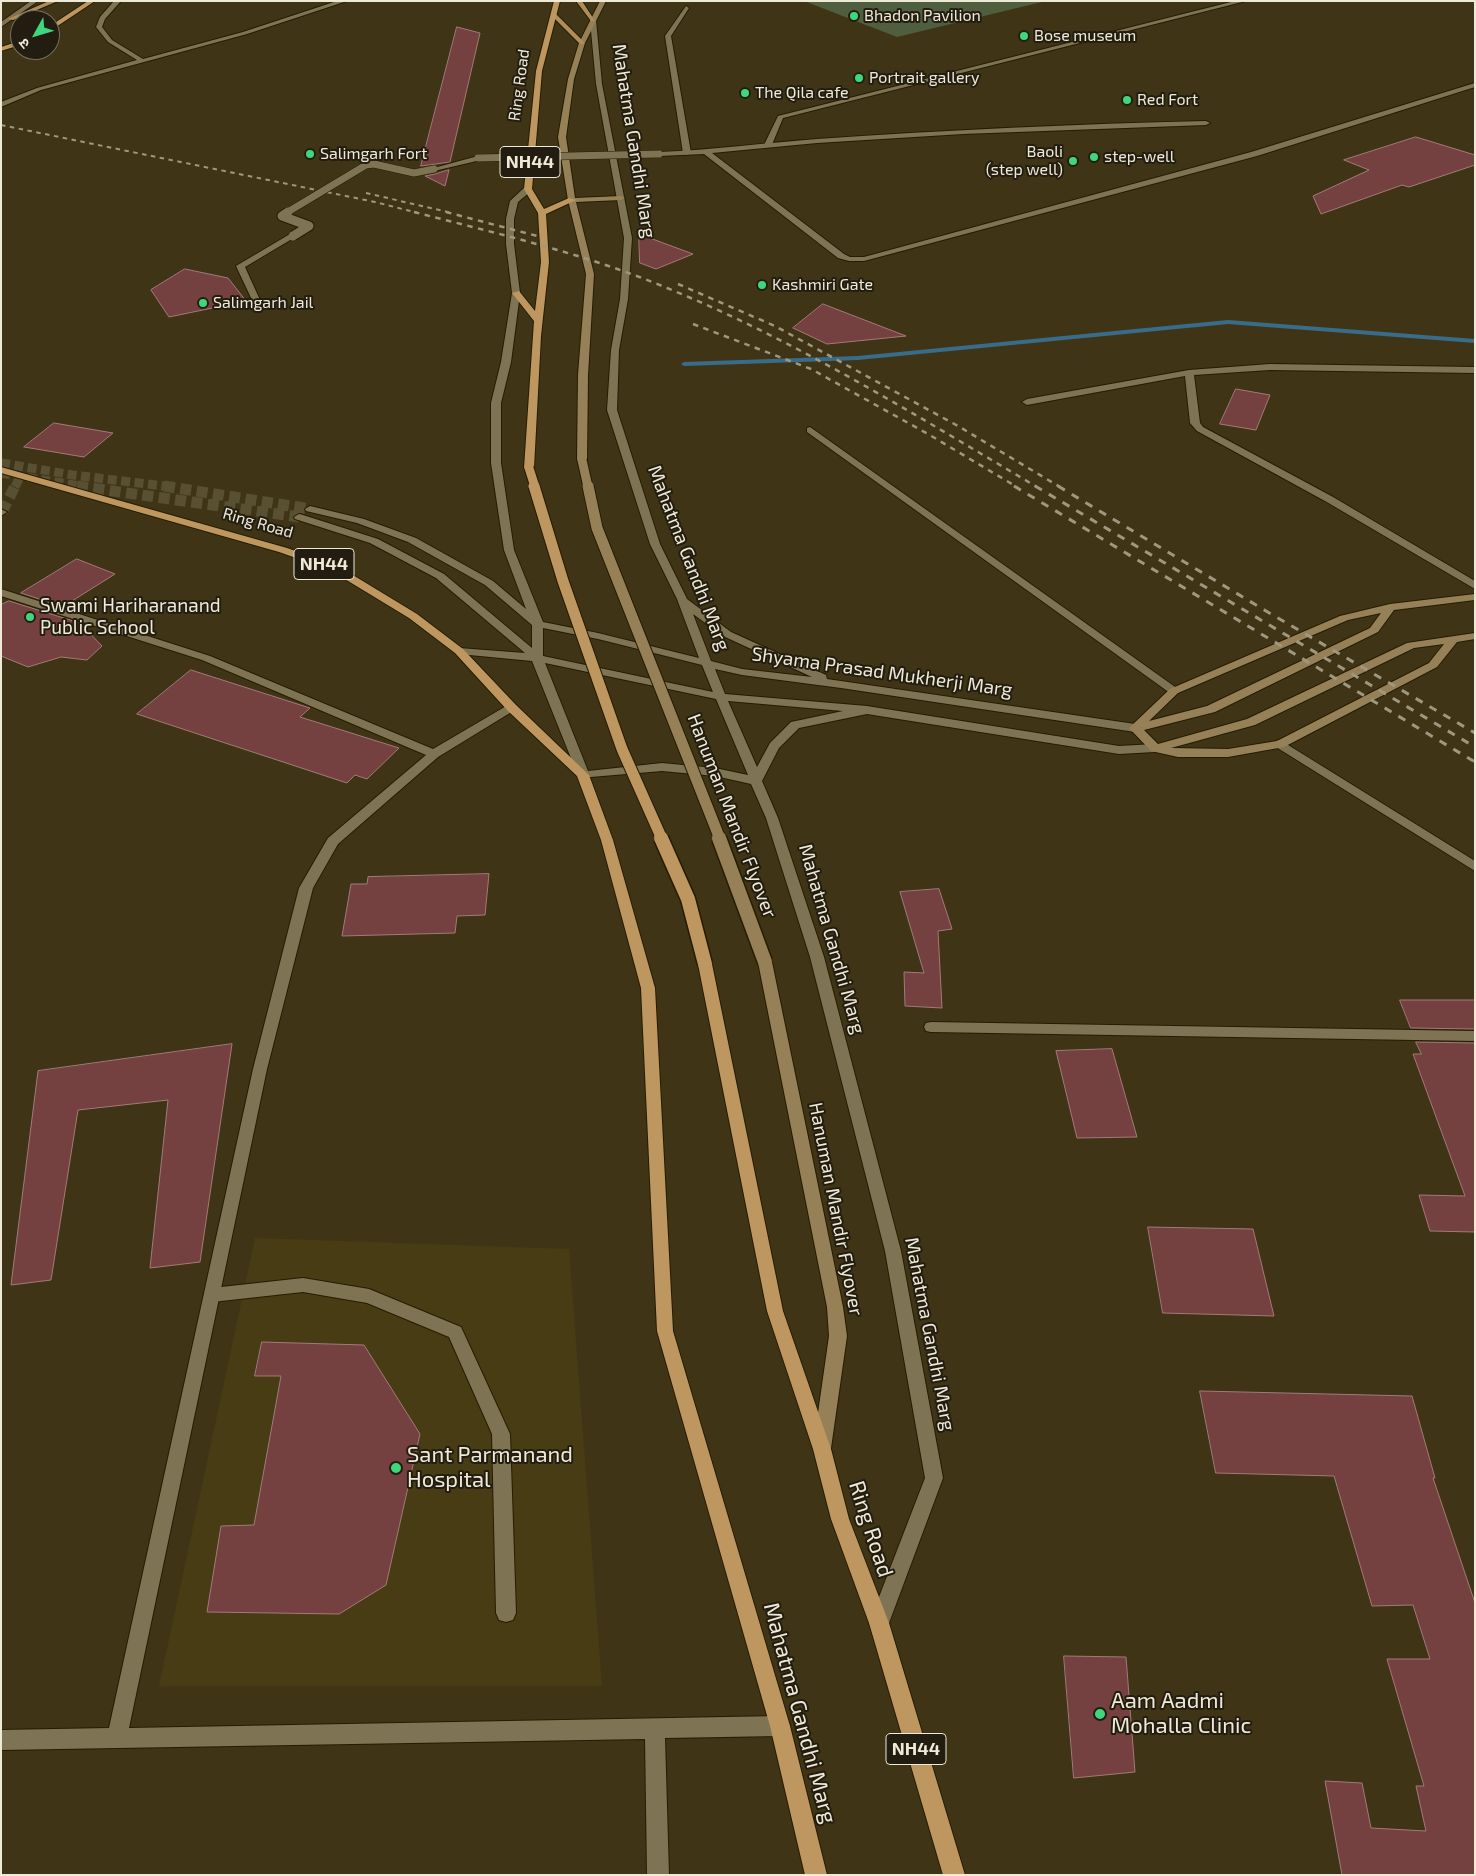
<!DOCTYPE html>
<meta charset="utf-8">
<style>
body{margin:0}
#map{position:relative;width:1476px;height:1876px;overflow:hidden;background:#3f3516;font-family:"Exo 2","Noto Sans Devanagari",sans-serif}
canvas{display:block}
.frame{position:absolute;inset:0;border:2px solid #efe9d7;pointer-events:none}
.north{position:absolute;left:10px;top:10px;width:50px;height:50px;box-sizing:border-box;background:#221d10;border:1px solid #746f60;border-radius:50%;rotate:231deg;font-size:14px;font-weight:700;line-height:20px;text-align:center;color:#efe9d7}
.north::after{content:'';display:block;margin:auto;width:18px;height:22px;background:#3fd77d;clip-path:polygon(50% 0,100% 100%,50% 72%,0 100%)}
</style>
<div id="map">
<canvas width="1476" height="1876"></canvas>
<div class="frame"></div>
<div class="north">उ</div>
</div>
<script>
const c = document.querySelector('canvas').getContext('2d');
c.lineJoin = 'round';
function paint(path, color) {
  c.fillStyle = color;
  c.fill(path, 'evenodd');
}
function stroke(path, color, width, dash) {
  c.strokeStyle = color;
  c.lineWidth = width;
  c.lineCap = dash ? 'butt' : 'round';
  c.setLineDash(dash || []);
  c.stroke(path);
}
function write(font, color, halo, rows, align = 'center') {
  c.font = font + ' "Exo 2",sans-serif';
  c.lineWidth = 4;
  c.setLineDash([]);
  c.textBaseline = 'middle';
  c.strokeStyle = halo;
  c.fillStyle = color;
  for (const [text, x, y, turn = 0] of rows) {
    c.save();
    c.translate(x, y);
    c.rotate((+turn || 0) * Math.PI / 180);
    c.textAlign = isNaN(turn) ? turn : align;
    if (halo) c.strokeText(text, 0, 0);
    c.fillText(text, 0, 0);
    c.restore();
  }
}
const built = new Path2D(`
 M255 1238 569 1249 602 1686H159Z`);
const green = new Path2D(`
 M804 1H1046L897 37Z`);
const stream = new Path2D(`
 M1228 320 1475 339V343L1228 324 858 360 684 366 681 364 684 362 858 356Z`);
const building = new Path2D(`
 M457 27 480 33 450 162 421 166Z
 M1416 137 1475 155V165L1409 187 1402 185 1321 214 1313 196 1369 170 1344 160Z
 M449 170 445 186 425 176 435 174Z
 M639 234 693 254 656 269 640 263Z
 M185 269 228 278 246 301 169 317 151 290Z
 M823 304 906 336 827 344 793 328Z
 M1236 389 1270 395 1256 430 1220 424Z
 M54 423 113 433 84 457 24 447Z
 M77 559 115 574 64 606 66 608 21 593Z
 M9 601 80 623 102 646 87 660 61 657 28 667 1 656V605Z
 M191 670 310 708 300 717 399 748 367 779 355 775 347 783 137 714Z
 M489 874 485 915 457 916 455 933 342 936 351 884H367L368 877Z
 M939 889 952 929 938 931 942 1008 905 1006 904 972 924 973 900 892Z
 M1400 1000H1475V1029L1411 1028Z
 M1416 1042 1475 1043V1232L1430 1231 1419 1195 1465 1196 1413 1054H1421Z
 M232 1044 200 1262 150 1268 168 1100 78 1110 51 1280 11 1285 38 1071Z
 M1112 1049 1137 1137 1077 1138 1056 1051Z
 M1148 1227 1253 1229 1274 1316 1163 1313Z
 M262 1342 364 1345 420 1434 386 1585 339 1614 207 1612 221 1526 254 1525 281 1376H255Z
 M1200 1391 1412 1396 1435 1478H1433L1475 1603V1875H1342L1325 1781 1362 1783 1371 1828 1426 1831 1416 1786H1424L1387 1659H1430L1413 1605 1372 1606 1334 1476 1216 1473Z
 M1064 1656 1126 1657 1135 1772 1074 1778Z`);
const minorTunnelFar1 = new Path2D(`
 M15 487 20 477`);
const minorTunnel = new Path2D(`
 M2 512 15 486`);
const tertiaryTunnelFar1 = new Path2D(`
 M1 463 73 475 172 487
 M1 473 86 487`);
const tertiaryTunnel = new Path2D(`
 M77 486 299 517
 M164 486 310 509`);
const service = new Path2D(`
 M1235 1H1246L783 118 771 147 764 145 778 116Z
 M686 6 689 8 671 36 691 153 687 155 683 153 665 36Z
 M810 427 1178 689 1180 691 1178 693H1170L807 432V428Z
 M303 1278 369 1289 461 1327 510 1434 516 1613 513 1620 506 1622 499 1620 496 1613 492 1434 449 1337 367 1303 303 1292 212 1302 206 1300 204 1295 206 1290 212 1288Z`);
const pedestrian = new Path2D(`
 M1475 83V87L1257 156 864 261H849L838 258 704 154 659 156 655 154 659 152C712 150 764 143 817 139 947 130 1076 124 1206 121L1210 123 1206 125 963 134 817 143 712 153 844 254 850 257H864L1251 152Z
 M478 156 482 158 481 160 434 171 430 169Z
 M290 234 297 236 245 267 260 300 253 302 236 266Z`);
const minor = new Path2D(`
 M114 1H121L105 19 102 27 112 40 143 59 243 32 337 1H347L247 34 41 90 1 107V102L37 88 137 60 108 42 96 27 100 17Z
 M1270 364 1475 367V373L1270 370 1194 375 1200 423 1203 427 1333 497 1475 581V589L1325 501 1197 431 1190 423 1185 376 1027 405 1022 402 1027 399 1189 370Z
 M1 509 7 512 1 516Z
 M1 589 210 656 433 749 508 705H516L518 708 438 757 338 844 313 888 267 1069 129 1728 780 1716 787 1719 790 1726 787 1733 780 1736 665 1738 669 1875H647L645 1739 1 1750V1730L109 1728 253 1069 299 888 328 838 426 755 202 660 1 596Z
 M1280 740 1475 861V871L1276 747 1274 744 1276 741Z
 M931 1022 1475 1031V1041L931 1032 926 1031 924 1027 926 1023Z`);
const tertiary = new Path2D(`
 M31 1H38L1 27V22Z
 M593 18 596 20 602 84 632 238 628 299 619 350 617 410 660 544 687 599 731 632 826 675 827 679 1135 724 1141 728 1135 732 841 688 742 675 715 669 725 694 867 706 1119 746 1155 744 1161 748 1155 752 1119 754 867 714 799 728 779 748 762 781 778 818 824 957 901 1251 943 1478 889 1623 886 1630 879 1632 872 1630 869 1623 925 1478 885 1251 810 957 766 818 751 784 715 776 662 771 579 778 532 661 459 654 453 651 459 648 525 653 436 578 370 543 295 519 294 517 299 514 303 515 378 539 444 574 532 648V625L485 585 408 542 357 523 306 511 305 509 310 506 364 519 416 538 493 581 526 609 504 550 491 463V403L501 362 512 293 506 244V219L510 201 525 187H531V191L518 202 514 219V244L520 293 511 362 501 403V463L514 550 543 622 598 633 699 658 677 599 650 544 607 410 611 350 620 299 624 238 596 84 590 20ZM693 614 723 636 812 677 742 669 711 661ZM543 628 598 639 702 665 713 692 543 656ZM545 663 716 699 748 775 715 768 662 763 588 771ZM728 701 843 711 791 722 770 743 757 767Z`);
const secondary = new Path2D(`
 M600 1H606L585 43 574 79 566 137 575 198 621 196 625 198 621 200 576 202 594 274 588 375 587 460 582 463 577 460 578 375 586 274 568 200 558 137 568 79 579 43Z
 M1475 594V600L1394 610 1378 632 1272 684 1215 712 1144 730 1158 744 1247 719 1407 643 1475 633V639L1457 642 1437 667 1284 747 1228 757H1178L1151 751 1129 728 1170 689 1340 616 1390 604ZM1381 613 1370 628 1207 706 1149 721 1178 693 1348 620ZM1444 644 1429 663 1277 741 1228 749 1171 748 1255 725 1414 648Z
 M765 957 770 959 772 962 843 1307 847 1336 831 1448 828 1454 822 1456 816 1454 813 1448 829 1336 827 1307 758 962 760 959Z`);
const primary = new Path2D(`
 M49 1H58L13 20 8 19Z
 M576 1H582L595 21H591Z
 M551 13H555L584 42V44H580L551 15Z`);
const trunk = new Path2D(`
 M88 1H95L50 31V26Z
 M554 1H560L542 71 532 189 544 209 569 198 576 200 546 214 549 262 541 336 534 468 529 471 524 468 534 321 512 293 519 291 535 311 541 262 538 213 524 189 536 71Z
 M20 41V45L1 51V47Z
 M1 467 287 548 338 566 417 614 463 649 516 705 589 775 613 840 655 988 673 1331 790 1726 827 1875H805L770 1726 657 1331 641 988 601 840 577 776 508 711 455 653 409 618 330 570 279 552 1 473Z
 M705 959 710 961 712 964 783 1311 831 1449 849 1519 889 1623 965 1875H943L869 1623 831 1519 813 1449 767 1311 698 964 700 961Z`);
const railFar2 = new Path2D(`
 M1 125 375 202 418 213
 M366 193 452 213`);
const railFar1 = new Path2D(`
 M414 212C499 234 586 254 667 288 797 341 917 416 1037 487
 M446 212 541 237
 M678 284 775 326 958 426 1060 487
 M693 324 811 369 928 434 1017 487`);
const rail = new Path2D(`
 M1014 486 1475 762
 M1035 486 1475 747
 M1058 486 1266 611 1475 733`);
const pedestrianBridgeFar1 = new Path2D(`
 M478 158 659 154
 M286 213 366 165 374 164 414 173 434 169`);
const pedestrianBridge = new Path2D(`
 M288 212 282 216 309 226 293 236`);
const secondaryBridgeFar2 = new Path2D(`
 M582 460 588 487`);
const secondaryBridgeFar1 = new Path2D(`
 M588 486 597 528 720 839`);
const secondaryBridge = new Path2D(`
 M719 838 765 962`);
const trunkBridgeFar2 = new Path2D(`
 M529 468 535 487`);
const trunkBridgeFar1 = new Path2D(`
 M534 486 563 581 622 749 662 839`);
const trunkBridge = new Path2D(`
 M661 838 688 899 705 964`);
const markers = [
 [854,16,5,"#3fd77d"],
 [1024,36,5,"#3fd77d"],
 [859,78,5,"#3fd77d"],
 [745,93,5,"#3fd77d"],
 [1127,100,5,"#3fd77d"],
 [310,154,5,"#3fd77d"],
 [1094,157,5,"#3fd77d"],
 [1073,161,5,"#3fd77d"],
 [762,285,5,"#3fd77d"],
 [203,303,5,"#3fd77d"],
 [30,617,5,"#3fd77d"],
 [396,1468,6,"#3fd77d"],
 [1100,1714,6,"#3fd77d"]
];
const farPoinames = [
 ["Bhadon Pavilion",864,16],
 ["Bose museum",1034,36],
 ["Portrait gallery",869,78],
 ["The Qila cafe",755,93],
 ["Red Fort",1137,100],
 ["Baoli",1063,152,"right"],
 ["(step well)",1063,170,"right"],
 ["Salimgarh Fort",320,154],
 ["step-well",1104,157],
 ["Kashmiri Gate",772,285],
 ["Salimgarh Jail",213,303]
];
const farStreetnames = [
 ["Ring Road",519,85,-82],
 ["Ring Road",258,523,16]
];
const shields = [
 [530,162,60],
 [324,564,60],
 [916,1749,60]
];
const shieldNames = [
 ["NH44",530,162],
 ["NH44",324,564],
 ["NH44",916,1749]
];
const streetNames = [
 ["Mahatma Gandhi Marg",634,141,81],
 ["Mahatma Gandhi Marg",689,558,69],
 ["Shyama Prasad Mukherji Marg",882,672,8],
 ["Hanuman Mandir Flyover",732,816,69],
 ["Mahatma Gandhi Marg",832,939,74],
 ["Hanuman Mandir Flyover",836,1209,79],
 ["Mahatma Gandhi Marg",930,1334,79]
];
const poiNames = [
 ["Swami Hariharanand",40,606],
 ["Public School",40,628]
];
const nearPoinames = [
 ["Sant Parmanand",407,1455],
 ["Hospital",407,1480],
 ["Aam Aadmi",1111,1701],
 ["Mohalla Clinic",1111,1726]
];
const nearStreetnames = [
 ["Ring Road",871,1529,72],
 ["Mahatma Gandhi Marg",800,1713,75]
];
paint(built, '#483c14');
paint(green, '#4e5e3f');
paint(stream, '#396c8b');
paint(building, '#754040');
stroke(building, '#a27a79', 1);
stroke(minorTunnelFar1, '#595033', 9, [9, 4.5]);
stroke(minorTunnel, '#595033', 11, [11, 5.5]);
stroke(tertiaryTunnelFar1, '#595033', 9, [9, 4.5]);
stroke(tertiaryTunnel, '#595033', 11, [11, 5.5]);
stroke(service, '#261c00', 2);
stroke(pedestrian, '#261c00', 2);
stroke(minor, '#261c00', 2);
stroke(tertiary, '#261c00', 2);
stroke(secondary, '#261c00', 2);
stroke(primary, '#261c00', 2);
stroke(trunk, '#261c00', 2);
paint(service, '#7e7352');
paint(pedestrian, '#7e7352');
paint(minor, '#7e7352');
paint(tertiary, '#7e7352');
paint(secondary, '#968057');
paint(primary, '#ae8d5c');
paint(trunk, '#be9660');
stroke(railFar2, '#9f977f', 2, [4.5, 4.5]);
stroke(railFar1, '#9f977f', 2.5, [5.5, 5.5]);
stroke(rail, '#9f977f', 3, [8, 8]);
stroke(pedestrianBridgeFar1, '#261c00', 8, []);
stroke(pedestrianBridge, '#261c00', 11, []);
stroke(secondaryBridgeFar2, '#261c00', 11, []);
stroke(secondaryBridgeFar1, '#261c00', 13, []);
stroke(secondaryBridge, '#261c00', 17, []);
stroke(trunkBridgeFar2, '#261c00', 11, []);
stroke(trunkBridgeFar1, '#261c00', 13, []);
stroke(trunkBridge, '#261c00', 17, []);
stroke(pedestrianBridgeFar1, '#7e7352', 7);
stroke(pedestrianBridge, '#7e7352', 9);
stroke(secondaryBridgeFar2, '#968057', 9);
stroke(secondaryBridgeFar1, '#968057', 11);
stroke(secondaryBridge, '#968057', 14);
stroke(trunkBridgeFar2, '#be9660', 9);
stroke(trunkBridgeFar1, '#be9660', 11);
stroke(trunkBridge, '#be9660', 14);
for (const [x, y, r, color] of markers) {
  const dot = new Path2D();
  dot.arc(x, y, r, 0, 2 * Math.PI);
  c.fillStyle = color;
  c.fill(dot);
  stroke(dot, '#221d10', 2);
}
write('16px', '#efe9d7', '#221d10', farPoinames, 'left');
write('16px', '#efe9d7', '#221d10', farStreetnames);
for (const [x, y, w] of shields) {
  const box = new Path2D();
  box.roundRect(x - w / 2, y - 15.5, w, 31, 4);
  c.fillStyle = '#221d10';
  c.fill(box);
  stroke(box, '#efe9d7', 1);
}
write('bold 18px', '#efe9d7', null, shieldNames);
write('19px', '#efe9d7', '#221d10', streetNames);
write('19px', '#efe9d7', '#221d10', poiNames, 'left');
write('22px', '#efe9d7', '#221d10', nearPoinames, 'left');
write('22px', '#efe9d7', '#221d10', nearStreetnames);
</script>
